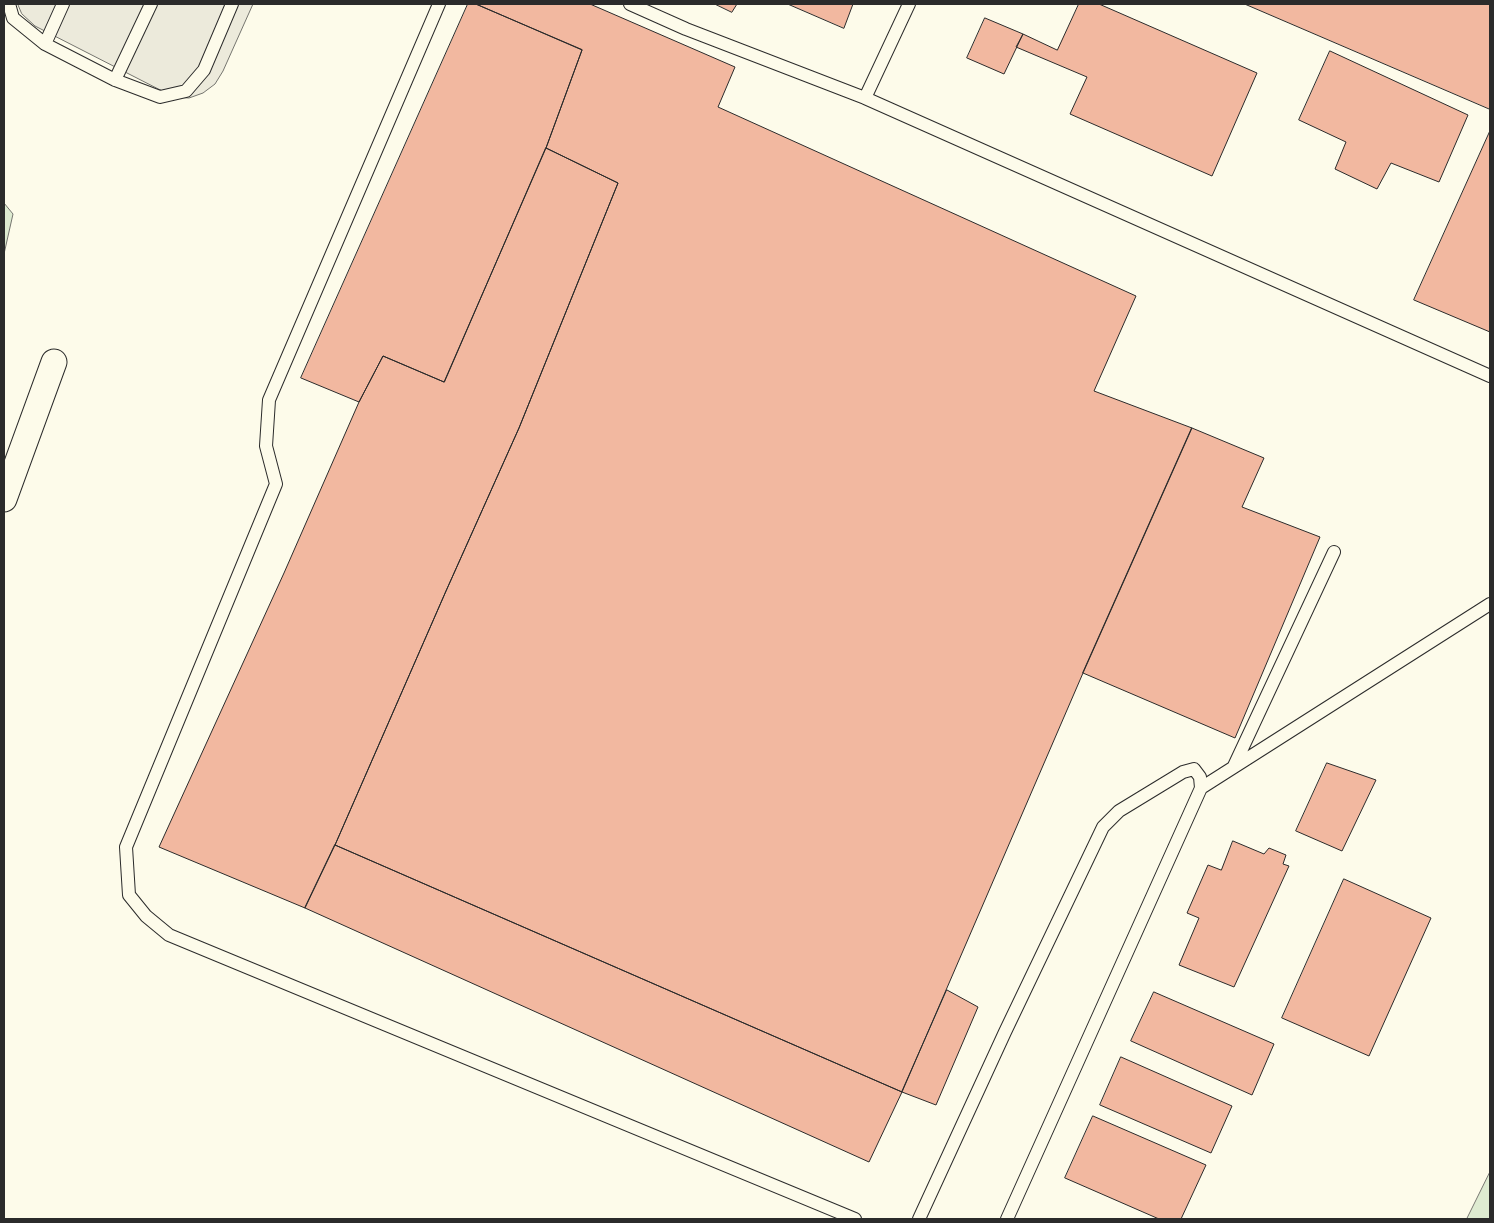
<!DOCTYPE html>
<style>
body{margin:0}
#map{position:relative;width:1494px;height:1223px;overflow:hidden;background:#fdfbea;font-family:"Source Serif 4",serif}
canvas{display:block}
.frame{position:absolute;inset:0;border:5px solid #2b2b2b;pointer-events:none}
</style>
<div id="map">
<canvas width="1494" height="1223"></canvas>
<div class="frame"></div>
</div>
<script>
const c = document.querySelector('canvas').getContext('2d');
c.lineJoin = 'round';
function paint(path, color) {
  c.fillStyle = color;
  c.fill(path, 'evenodd');
}
function stroke(path, color, width, dash) {
  c.strokeStyle = color;
  c.lineWidth = width;
  c.lineCap = dash ? 'butt' : 'round';
  c.setLineDash(dash || []);
  c.stroke(path);
}
const green = new Path2D(`
 M4 203 13 214 4 254Z
 M1490 1172V1219H1467Z`);
const parking = new Path2D(`
 M18 4H253L223 71 215 84 203 93 189 98 174 97 35 26 22 14Z`);
const building = new Path2D(`
 M468 4H476L582 50 546 148 444 382 383 356 359 402 301 378Z
 M476 4H590L735 67 718 107 1136 296 1094 391 1192 428 1083 673 902 1092 335 845 446 591 519 428 618 183 546 148 582 50Z
 M715 4H737L732 12Z
 M788 4H853L844 28Z
 M1079 4H1099L1257 73 1212 176 1070 114 1087 77 1016 47 1023 34 1057 50Z
 M1245 4H1490V109Z
 M985 18 1023 34 1004 74 967 58Z
 M1330 51 1468 115 1439 182 1391 163 1377 189 1335 169 1346 142 1299 120Z
 M1490 131V332L1414 300Z
 M546 148 618 183 519 428 446 591 335 845 305 908 159 847 284 573 359 402 383 356 444 382Z
 M1192 428 1264 458 1242 507 1320 537 1235 738 1083 673Z
 M1327 763 1376 780 1342 851 1296 831Z
 M1233 841 1264 854 1269 848 1286 855 1283 864 1289 866 1234 987 1179 965 1199 918 1187 913 1208 865 1221 870Z
 M335 845 902 1092 869 1162 305 908Z
 M1344 879 1431 918 1369 1056 1282 1018Z
 M947 990 978 1007 936 1105 902 1092Z
 M1154 992 1274 1044 1252 1095 1131 1041Z
 M1121 1057 1232 1106 1211 1153 1100 1105Z
 M1093 1116 1206 1165 1181 1219H1159L1065 1178Z`);
const lane = new Path2D(`
 M9 4 13 18 45 44 115 80 160 97 186 91 204 70 232 4
 M439 4 269 400 266 446 276 484 126 847 129 895 146 916 169 935 855 1219
 M630 4 686 29 865 98 1490 376
 M45 44 63 4
 M115 80 151 4
 M865 98 909 4
 M1234 766 1334 552
 M1201 788 1490 604
 M919 1219 1005 1032 1103 827 1119 811 1183 772 1194 769 1200 777 1201 788 1007 1219`);
const street = new Path2D(`
 M4 499 54 362`);
paint(green, '#deebd1');
stroke(green, '#74746e', 1);
paint(parking, '#eceadb');
stroke(parking, '#74746e', 1);
paint(building, '#f2b8a0');
stroke(building, '#2b2b2b', 1);
stroke(lane, '#2b2b2b', 14);
stroke(street, '#2b2b2b', 27);
stroke(lane, '#fdfbea', 12);
stroke(street, '#fdfbea', 25);
</script>
